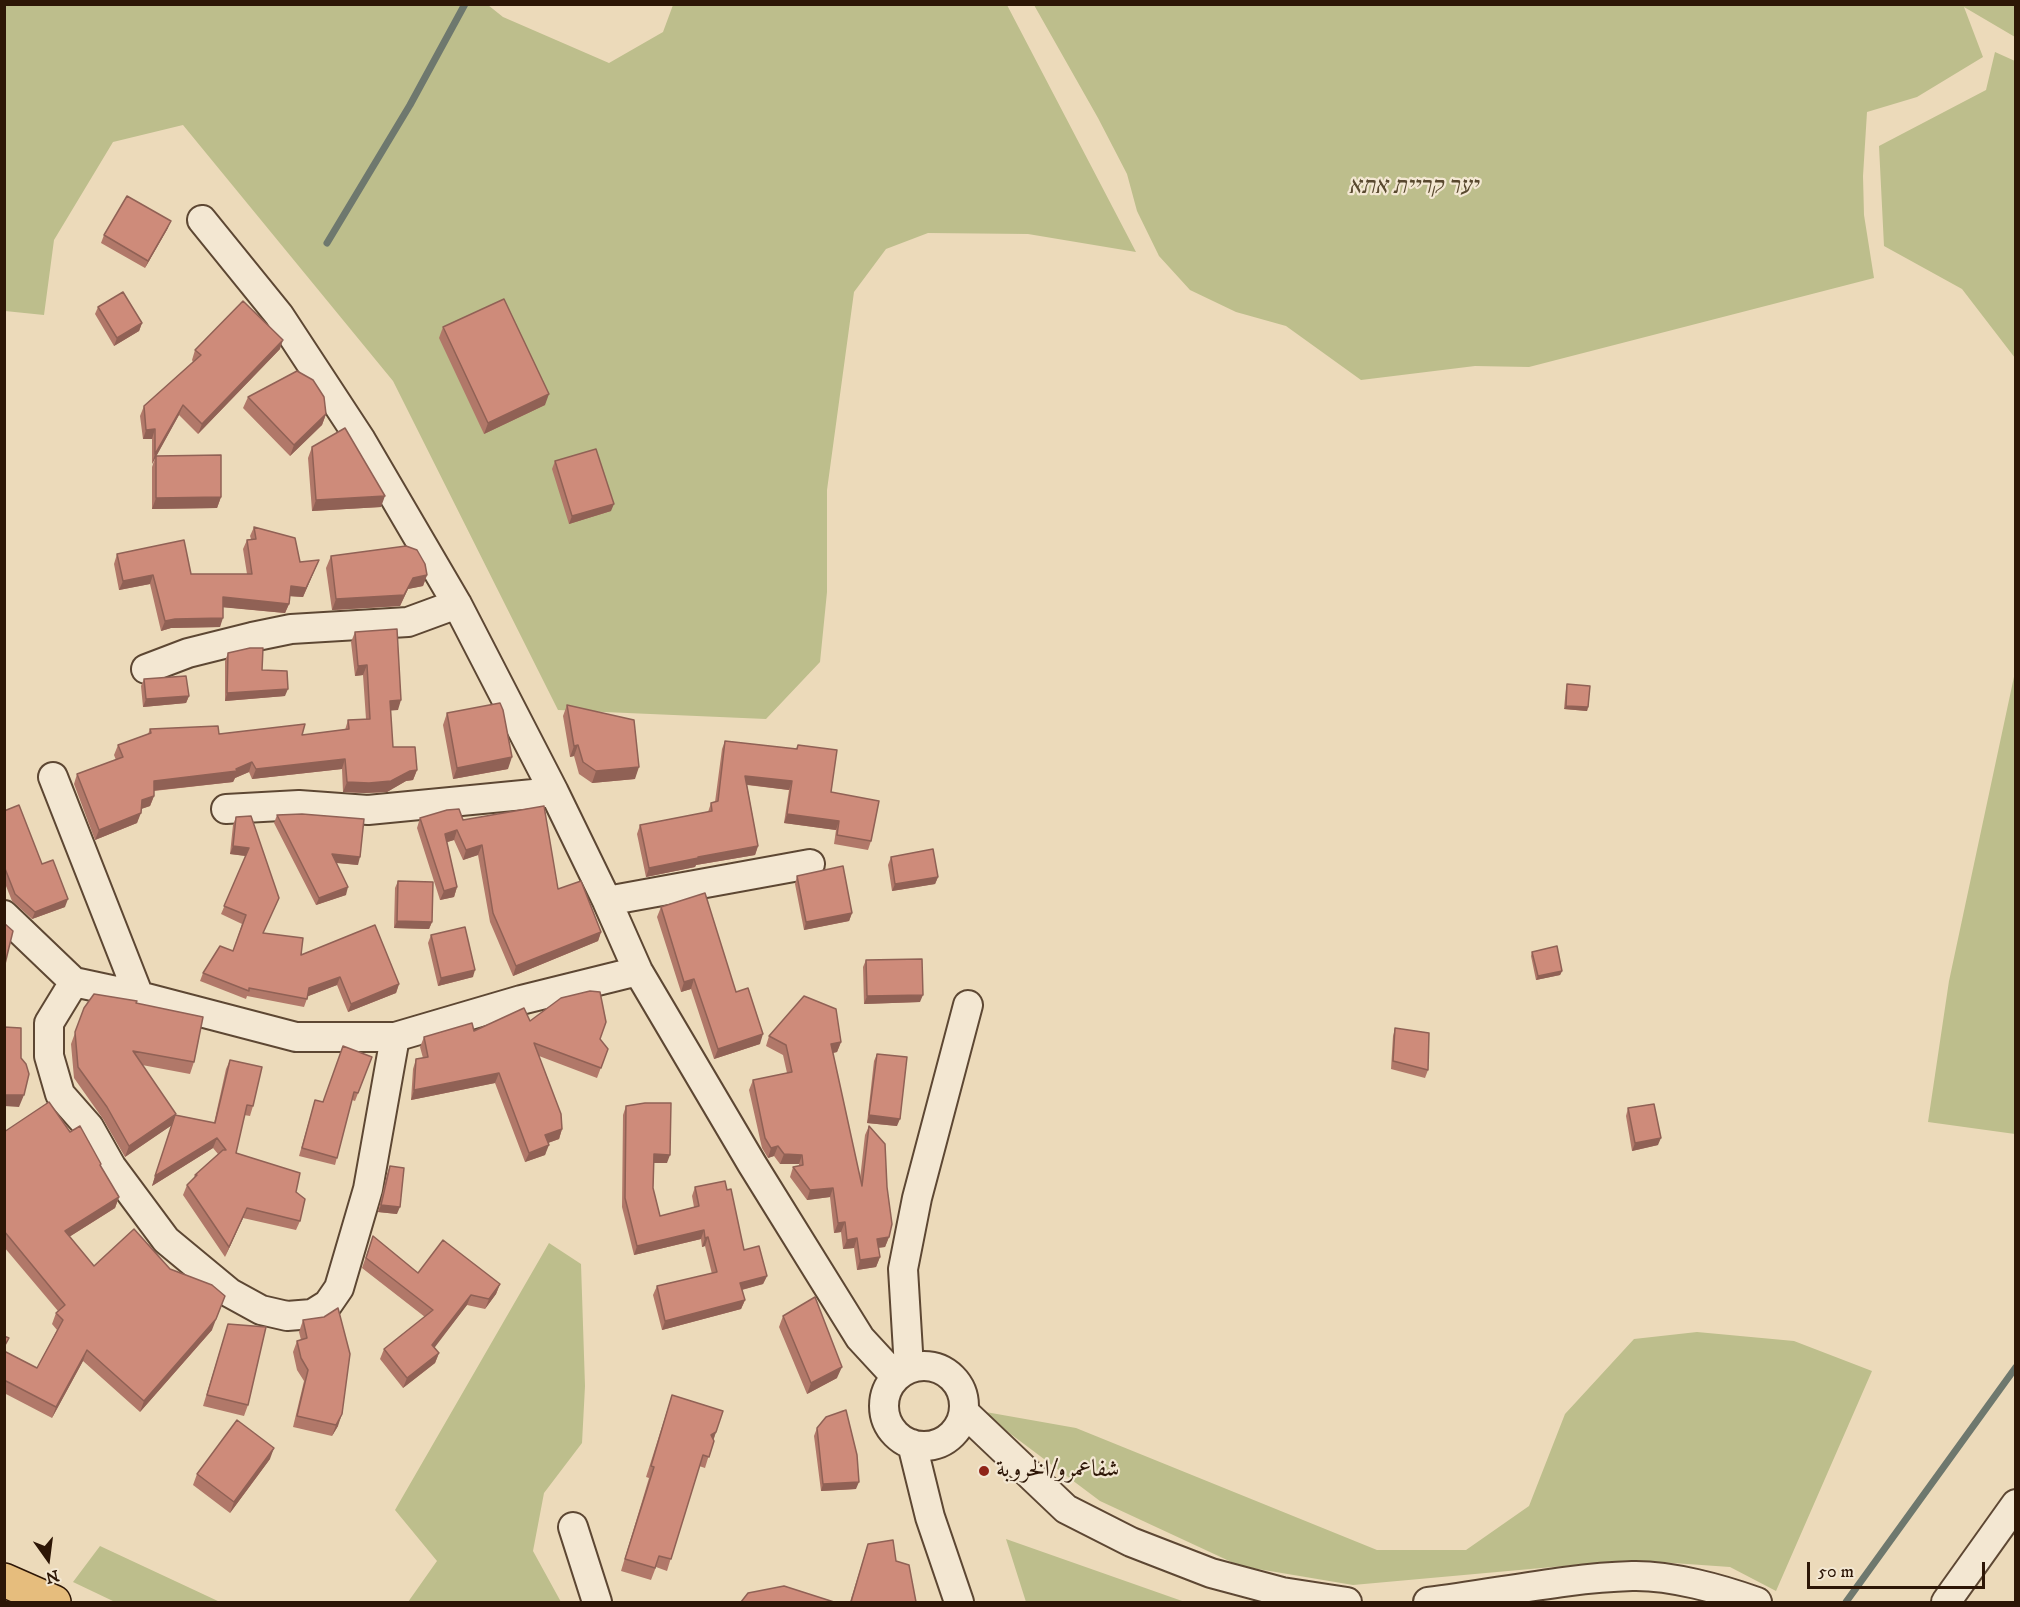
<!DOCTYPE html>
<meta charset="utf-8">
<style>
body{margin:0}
#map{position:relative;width:2020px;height:1607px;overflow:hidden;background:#ecdaba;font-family:"IM FELL DW Pica",serif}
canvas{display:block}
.frame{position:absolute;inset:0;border:6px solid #2d1606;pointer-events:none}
.north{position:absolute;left:18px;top:1529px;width:60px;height:60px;-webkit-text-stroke:4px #f3e7d2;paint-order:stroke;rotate:166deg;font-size:16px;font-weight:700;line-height:24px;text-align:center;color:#2d1606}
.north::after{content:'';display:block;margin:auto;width:21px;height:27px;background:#2d1606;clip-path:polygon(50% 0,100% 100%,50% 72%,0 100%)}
.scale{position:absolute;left:1807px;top:1562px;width:178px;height:27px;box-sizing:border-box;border:3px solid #2d1606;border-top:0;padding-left:8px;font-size:18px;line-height:21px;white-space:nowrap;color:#2d1606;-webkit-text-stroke:4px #f3e7d2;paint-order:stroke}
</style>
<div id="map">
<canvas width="2020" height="1607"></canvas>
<div class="frame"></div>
<div class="north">N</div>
<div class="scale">50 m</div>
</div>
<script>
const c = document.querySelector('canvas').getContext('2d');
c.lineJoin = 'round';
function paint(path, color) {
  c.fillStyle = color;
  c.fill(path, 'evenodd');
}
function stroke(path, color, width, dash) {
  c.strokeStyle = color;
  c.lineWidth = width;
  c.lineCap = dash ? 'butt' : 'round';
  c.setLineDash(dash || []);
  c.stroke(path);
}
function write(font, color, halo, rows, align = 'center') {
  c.font = font + ' "IM FELL DW Pica",Amiri,"Frank Ruhl Libre",serif';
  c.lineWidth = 4.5;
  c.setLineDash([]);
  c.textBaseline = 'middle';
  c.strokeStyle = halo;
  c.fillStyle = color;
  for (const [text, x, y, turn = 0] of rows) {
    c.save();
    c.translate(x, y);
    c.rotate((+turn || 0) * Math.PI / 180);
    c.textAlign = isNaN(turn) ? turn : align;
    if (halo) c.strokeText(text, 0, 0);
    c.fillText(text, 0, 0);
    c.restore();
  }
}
const green = new Path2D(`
 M2015 4V37L1964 7 1983 57 1917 97 1867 112 1863 176 1864 215 1874 278 1529 367 1475 366 1361 380 1286 326 1236 312 1190 290 1159 256 1137 211 1127 174 1098 118 1034 5Z
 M4 5H488L503 17 609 63 663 32 673 5H1007L1136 252 1028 234 928 233 886 249 854 292 827 490V592L820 662 766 719 558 710 393 381 183 125 113 142 54 240 44 315 5 311Z
 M1995 52 2015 61V358L1962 289 1884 246 1879 146 1986 90Z
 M2015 672V1134L1928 1122 1949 981Z
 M549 1243 581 1264 585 1386 582 1443 544 1493 533 1551 561 1602H408L437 1561 395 1510Z
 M1697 1332 1794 1341 1872 1371 1776 1591 1730 1567 1630 1560 1353 1585 1240 1566 1100 1501 980 1411 1076 1428 1377 1550H1466L1529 1506 1565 1414 1634 1339Z
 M1006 1539 1185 1602H1026Z
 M100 1546 220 1602H115L73 1582Z`);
const stream = new Path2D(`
 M327 243 410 105 465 4
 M1846 1602 2016 1367`);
const minor = new Path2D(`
 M202 220 279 315 361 440 457 604 554 792 607 901 638 971 752 1164 860 1338 896 1377
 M146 669 188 653 252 637 291 629 408 622 457 604
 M53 777 139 996
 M226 809 299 805 368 810 554 792
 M607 901 810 864
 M4 915 74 982
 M395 1037 368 1189 339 1288 328 1304 312 1314 287 1316 261 1310 230 1293 166 1240 111 1166 89 1127 60 1094 49 1056V1023L74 982 139 996 296 1037H395L521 1000 638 971
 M884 1406a40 40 0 1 1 80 0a40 40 0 1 1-80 0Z
 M909 1368 903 1269 917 1198 968 1005
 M964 1412 1066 1509 1131 1542 1211 1573 1282 1592 1347 1602
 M912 1444 930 1517 959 1602
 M573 1527 597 1602
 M1428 1602C1495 1594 1564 1578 1632 1576 1670 1575 1721 1589 1757 1602
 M1946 1602 2016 1504`);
const highway = new Path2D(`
 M4 1580 54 1602`);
const wall = new Path2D(`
 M168 228 145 268 101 243 104 235Z
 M98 307 142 323 139 331 114 346 95 314Z
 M443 327 545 405 484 434 439 338Z
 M280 349 198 434 179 415 156 456 221 497 217 508 152 509V467L155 458 152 464V439H143L140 416 144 406 193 362 192 360 195 350Z
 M248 397 326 414 322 425 290 456 243 408Z
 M312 447 381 507 312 511 308 458Z
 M555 461 611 511 569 524 552 469Z
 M254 527 300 562 319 560 303 597 290 596 289 604 285 613 223 607 220 627 171 628 161 631 150 584 119 590 114 564 117 554 191 574H247L243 549 247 540 251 539 250 536Z
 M331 556 427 575 423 586 408 589 400 606 332 610 326 568Z
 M355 632 398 710H390L393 747 417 770 413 780 406 781 387 792 365 793 343 792 342 769 252 779 249 772 235 778 233 782 154 791V796L150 806 141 809 137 823 95 840 74 784 77 774 116 760 114 755 118 745 148 734 150 729 219 734 302 735 345 730 348 720 366 719 363 675 355 676 351 642Z
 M228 653 262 670 285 696 225 701V661Z
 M144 679 189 696 186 703 143 707 141 686Z
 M1567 684 1588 707 1587 711 1564 709 1566 688Z
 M567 705 635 779 592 783 579 774 574 756 570 757 563 716Z
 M447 713 508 769 453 779 443 725Z
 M725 741 796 749 798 745 831 792 871 841 868 850 834 844 836 830 784 823 789 790 747 785 758 846 755 855 696 865 695 867 646 877 637 834 640 825 708 812 711 803 715 802 722 749Z
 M4 811 42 864 65 907 32 919 12 901 4 881Z
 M277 815 358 865 336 863 346 895 316 905 274 823Z
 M236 817 279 898 263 933 301 955 399 984 396 993 348 1012 337 985 308 996 304 1007 247 996 246 999 200 981 203 973 233 951 242 924 221 914 246 856 230 854 233 825Z
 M420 818 463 820 558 889 601 932 598 941 513 976 490 922 478 855 463 860 454 840 447 842 457 887 454 897 440 900 417 828Z
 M891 857 938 877 935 884 892 891 888 865Z
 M797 876 852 913 849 921 804 930 795 884Z
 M398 881 432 922 429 929 394 928 395 888Z
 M661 907 736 992 760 1044 714 1059 691 989 681 992 657 917Z
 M431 935 473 977 438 986 428 943Z
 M1532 952 1562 971 1560 975 1536 980 1531 956Z
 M866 960 920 1002 864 1004 863 967Z
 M136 1003 194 1062 190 1074 142 1065 175 1115 214 1123 226 1069 230 1060 253 1106 250 1116 244 1115 236 1153 296 1192 300 1221 296 1230 243 1218 225 1257 183 1195 187 1185 194 1178 195 1175 218 1154 213 1148 152 1186 172 1125 125 1157 103 1119 74 1078 71 1044 84 1008Z
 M530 1021 600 1040 608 1049 597 1078 539 1056 562 1129 559 1139 548 1143 545 1155 525 1162 495 1083 411 1100 413 1069 416 1059 423 1058 420 1047 424 1037 474 1031Z
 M1395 1028 1428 1070 1425 1078 1391 1069 1393 1036Z
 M769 1036 841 1042 837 1052 833 1053 860 1179 865 1135 869 1126 889 1237 885 1247 878 1248 880 1257 876 1267 857 1270 854 1248 843 1249 841 1232 834 1233 830 1197 807 1200 790 1177 793 1167 799 1166V1164H780L774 1156 768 1158 762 1148 749 1090 753 1080 787 1073 783 1055 766 1046Z
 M877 1054 897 1126 867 1123 874 1061Z
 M372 1057 355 1101 352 1100 335 1165 299 1156 315 1100 323 1102Z
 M626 1106 667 1163H654L653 1188 660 1216 694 1207 692 1196 695 1187 727 1190 744 1250 767 1276 763 1284 742 1290 745 1300 741 1309 662 1330 653 1295 657 1286 712 1274 705 1246 702 1247 701 1239 634 1255 622 1207 623 1115Z
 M1628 1108 1658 1145 1632 1151 1626 1116Z
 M4 1132H70L101 1164 100 1167 119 1197 115 1208 69 1237 94 1266 212 1330 140 1412 83 1361 52 1418 4 1393V1351L37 1368 57 1330 52 1324 56 1313 58 1311 4 1247Z
 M390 1166 397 1214 378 1212 387 1174Z
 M373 1236 418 1273 500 1284 496 1294 485 1309 467 1305 434 1347 439 1353 435 1363 403 1388 380 1359 384 1349 425 1317 362 1268Z
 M783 1316 837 1378 807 1394 779 1327Z
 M303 1320 338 1426 332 1436 293 1427 304 1381 297 1370 293 1352 297 1341 301 1340 299 1332Z
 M228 1324 248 1405 244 1416 203 1406Z
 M672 1395 716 1432 705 1468 699 1466 667 1571 656 1567 651 1580 621 1571 649 1478 646 1477Z
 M817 1428 856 1489 821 1491 814 1436Z
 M270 1459 230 1513 193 1485 197 1474Z
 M868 1544 896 1561 916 1602H850Z`);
const shadedWall = new Path2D(`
 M171 221 168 228 145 268 148 261Z
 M142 323 139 331 114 346 117 338Z
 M283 340 280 349 198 434 202 424Z
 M549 394 545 405 484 434 488 423Z
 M183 405 179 415 152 464 155 454Z
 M326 414 322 425 290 456 294 445Z
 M155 429 152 439H143L146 430Z
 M385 496 381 507 312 511 316 500Z
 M221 497 217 508 152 509 156 498Z
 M614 504 611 511 569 524 572 516Z
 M319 560 303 597 287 596 291 586Z
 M153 575 150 584 119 590 123 581Z
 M427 575 423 586 408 589 400 606 332 610 336 599 413 578Z
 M223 597 289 604 285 613 220 607Z
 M223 618 220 627 171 628 161 631 165 621 175 619Z
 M367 665 363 675 355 676 358 666Z
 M288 689 285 696 225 701 227 693Z
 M189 696 186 703 143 707 146 699Z
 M401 700 398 710 386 711 390 701Z
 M1566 706 1588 707 1587 711 1564 709Z
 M578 745 574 756 570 757 574 746Z
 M512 757 508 769 453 779 457 768Z
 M345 759 342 769 252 779 256 769Z
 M252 762 249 772 235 778 233 782 150 791 154 781 236 769Z
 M639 767 635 779 592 783 596 771Z
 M417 770 413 780 406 781 387 792 365 793 343 792 347 782Z
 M745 776 792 781 789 790 742 784Z
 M154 796 150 806 138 810 142 800Z
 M141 813 137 823 95 840 99 830Z
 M787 814 839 821 836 830 784 823Z
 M457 830 454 840 441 844 445 834Z
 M482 845 478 855 463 860 466 850Z
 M233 846 249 848 246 856 230 854Z
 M758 846 755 855 696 865 695 867 646 877 649 868 698 857Z
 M332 854 360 857 358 865 329 862Z
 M938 877 935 884 892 891 895 884Z
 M348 887 346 895 316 905 319 898Z
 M457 887 454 897 440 900 444 891Z
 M68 899 65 907 32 919 35 912Z
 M852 913 849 921 804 930 806 922Z
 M397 921 432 922 429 929 394 928Z
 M601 932 598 941 513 976 516 966Z
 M475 970 473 977 438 986 441 978Z
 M1562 971 1560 975 1536 980 1538 976Z
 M340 977 337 985 306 997 309 988Z
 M694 979 691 989 681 992 684 982Z
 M399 984 396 993 348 1012 351 1004Z
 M923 995 920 1002 864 1004 867 996Z
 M763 1034 760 1044 714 1059 718 1049Z
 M841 1042 837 1052 827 1054 831 1044Z
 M499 1073 495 1083 411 1100 414 1090Z
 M4 1095H24L19 1107 4 1106Z
 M176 1114 172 1125 125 1157 129 1146Z
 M869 1115 900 1119 897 1126 867 1123Z
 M562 1129 559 1139 542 1145 545 1135Z
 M217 1138 213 1148 152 1186 155 1176Z
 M1661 1138 1658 1145 1632 1151 1635 1143Z
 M549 1145 545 1155 525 1162 529 1153Z
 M778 1146 774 1156 768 1158 771 1148Z
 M654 1154 670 1155 667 1163H651Z
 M784 1154 802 1155 799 1164H780Z
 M833 1188 830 1197 807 1200 810 1190Z
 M119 1197 115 1208 61 1242 65 1231Z
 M381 1205 400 1207 397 1214 378 1212Z
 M247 1208 243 1218 225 1257 229 1247Z
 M845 1222 841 1232 834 1233 838 1223Z
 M704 1230 701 1239 634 1255 637 1246Z
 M708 1237 705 1246 702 1247 705 1238Z
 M889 1237 885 1247 874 1248 877 1239Z
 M857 1238 854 1248 843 1249 847 1240Z
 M880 1257 876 1267 857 1270 860 1260Z
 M767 1276 763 1284 737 1291 740 1283Z
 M500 1284 496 1294 485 1309 489 1299Z
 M471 1295 467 1305 429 1355 432 1345Z
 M225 1296 212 1330 140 1412 144 1401Z
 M745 1300 741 1309 662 1330 665 1321Z
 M87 1350 83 1361 52 1418 56 1407Z
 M439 1353 435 1363 403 1388 407 1378Z
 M842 1367 837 1378 807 1394 811 1383Z
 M342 1414 338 1426 332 1436 336 1425Z
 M716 1432 712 1443 711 1435Z
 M274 1448 270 1459 230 1513 234 1502Z
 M859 1482 856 1489 821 1491 823 1484Z`);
const building = new Path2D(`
 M127 196 171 221 148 261 104 235Z
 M123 292 142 323 117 338 98 307Z
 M504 299 549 394 488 423 443 327Z
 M243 301 283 340 202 424 183 405 155 454V429L146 430 144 406 201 355 195 350Z
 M297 371 313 380 324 397 326 414 294 445 248 397Z
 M345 428 385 496 316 500 312 447Z
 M596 449 614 504 572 516 555 461Z
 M221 455V497L156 498V456Z
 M254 527 295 538 300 562 319 560 306 588 291 586 289 604 223 597V618L175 619 165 621 153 575 123 581 117 554 184 540 191 574H252L247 540 256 539Z
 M406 546 417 550 425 564 427 575 413 578 404 595 336 599 331 556Z
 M397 629 401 700 390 701 393 747H415L417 770 410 771 391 781 369 783 347 782 345 759 256 769 252 762 236 769 237 771 154 781V796L142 800 141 813 99 830 77 774 123 757 118 745 151 733 150 729 218 726 219 734 305 724 302 735 349 729 348 720 370 719 367 665 358 666 355 632Z
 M250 648H263L262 670 287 671 288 689 227 693 228 653Z
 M186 676 189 696 146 699 144 679Z
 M1567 684 1590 686 1588 707 1566 706Z
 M500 703 503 710 512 757 457 768 447 713Z
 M567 705 634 720 639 767 596 771 583 762 578 745 574 746Z
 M725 741 797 749 798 745 837 750 831 792 879 801 871 841 837 835 839 821 787 814 792 781 745 776 758 846 698 857V858L649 868 640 825 712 811 711 803 718 801Z
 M19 805 42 864 53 860 68 899 35 912 15 894 4 866V811Z
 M544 806 558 889 581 881 601 932 516 966 493 913 482 845 466 850 457 830 445 834 457 887 444 891 420 818 447 810 459 809 463 820Z
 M302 814 364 819 360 857 332 854 348 887 319 898 277 815Z
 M251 816 279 898 263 933 303 938 301 955 375 925 399 984 351 1004 340 977 309 988 307 999 249 988V991L203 973 220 946 233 951 246 915 224 906 249 848 233 846 236 817Z
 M933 849 938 877 895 884 891 857Z
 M843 866 852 913 806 922 797 876Z
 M398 881 433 882 432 922 397 921Z
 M705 893 736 992 748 988 763 1034 718 1049 694 979 684 982 661 907Z
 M4 923 13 931 4 968Z
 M465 927 475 970 441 978 431 935Z
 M1557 946 1562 971 1538 976 1532 952Z
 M922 959 923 995 867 996 866 960Z
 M590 991 600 992 606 1022 600 1039 608 1049 601 1068 534 1043 561 1114 562 1129 545 1135 549 1145 529 1153 499 1073 414 1090 416 1059 428 1057 424 1037 472 1023 474 1031 524 1008 530 1021 561 998Z
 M94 994 137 1001 136 1003 203 1017 194 1062 133 1051 176 1114 129 1146 107 1107 78 1067 75 1032 84 1008Z
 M804 996 836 1009 841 1042 831 1044 862 1186 869 1126 885 1144 887 1187 892 1224 889 1237 877 1239 880 1257 860 1260 857 1238 847 1240 845 1222 838 1223 833 1188 810 1190 793 1167 803 1165 802 1155 784 1154 778 1146 771 1148 765 1138 753 1080 792 1072 786 1045 769 1036Z
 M4 1027 21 1028V1058L26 1064 29 1074 24 1095H4Z
 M1395 1028 1429 1033 1428 1070 1393 1061Z
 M343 1046 372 1057 358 1093 354 1092 337 1158 302 1148 315 1100 323 1102Z
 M877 1054 907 1057 900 1119 869 1115Z
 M230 1060 262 1067 253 1106 247 1105 236 1153 300 1173 296 1192 305 1199 300 1221 247 1208 229 1247 187 1185 197 1175H195L223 1150H226L217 1138 155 1176 175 1115 215 1123Z
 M49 1102 70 1132 80 1126 101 1164 100 1165 119 1197 65 1231 94 1266 134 1229 170 1269 212 1285 225 1296 216 1319 144 1401 87 1350 56 1407 4 1380V1351L37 1368 63 1320 56 1313 65 1305 4 1231V1132Z
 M645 1103H671L670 1155 654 1154 653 1188 660 1216 699 1206 695 1187 725 1181 727 1190 731 1189 744 1250 759 1246 767 1276 740 1283 745 1300 665 1321 657 1286 717 1272 708 1237 705 1238 704 1230 637 1246 625 1198 626 1106Z
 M1654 1104 1661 1138 1635 1143 1628 1108Z
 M390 1166 404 1168 400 1207 381 1205Z
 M373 1236 418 1273 443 1240 500 1284 489 1299 471 1295 432 1345 439 1353 407 1378 384 1349 433 1310 366 1258Z
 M815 1297 842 1367 811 1383 783 1316Z
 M338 1308 350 1354 342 1414 336 1425 297 1416 308 1370 301 1358 297 1341 307 1338 303 1320 324 1317Z
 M228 1324 266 1327 248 1405 207 1395Z
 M4 1336 9 1338 4 1347Z
 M672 1395 723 1411 716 1432 711 1435 714 1441 709 1457 703 1455 671 1559 659 1556 655 1568 625 1559 654 1467 651 1466Z
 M846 1410 857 1455 859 1482 823 1484 817 1428 826 1417Z
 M237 1420 274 1448 234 1502 197 1474Z
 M893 1540 896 1561 909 1565 916 1602H851L868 1544Z
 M784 1586 834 1602H741L748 1593Z`);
const markers = [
 [984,1471,6,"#8f2418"]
];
const parkNames = [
 ["יער קריית אתא",1413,188]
];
const poiNames = [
 ["شفاعمرو/الخروبة",996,1471]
];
paint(green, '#bdbe8c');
stroke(stream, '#6e786e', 7);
stroke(minor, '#5d4733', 32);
stroke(highway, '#2d1606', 36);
stroke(minor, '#f3e7d2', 28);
stroke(highway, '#e6bd7d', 33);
paint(wall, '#b17869');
paint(shadedWall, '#906155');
paint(building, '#ce8b7a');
stroke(building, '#906155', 1.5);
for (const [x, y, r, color] of markers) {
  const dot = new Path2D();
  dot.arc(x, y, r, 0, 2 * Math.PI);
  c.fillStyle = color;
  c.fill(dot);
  stroke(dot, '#f3e7d2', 2);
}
write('italic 24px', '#58482e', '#f3e7d2', parkNames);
write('24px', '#2d1606', '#f3e7d2', poiNames, 'left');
</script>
